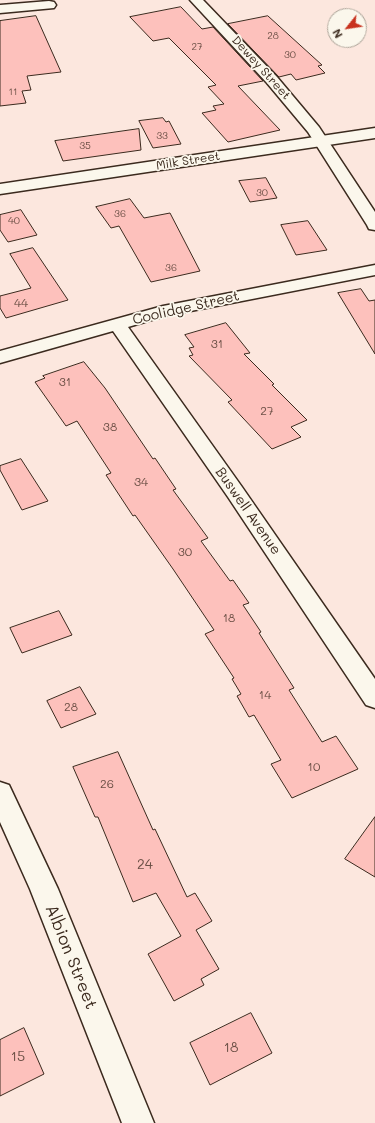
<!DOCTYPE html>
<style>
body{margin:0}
#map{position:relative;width:375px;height:1123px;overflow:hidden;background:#fce7de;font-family:Mali,sans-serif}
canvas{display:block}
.north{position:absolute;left:327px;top:8px;width:40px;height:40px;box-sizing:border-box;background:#fbf7ec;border:1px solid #aea59a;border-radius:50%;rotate:240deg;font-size:11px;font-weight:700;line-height:16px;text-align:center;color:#3b2a1e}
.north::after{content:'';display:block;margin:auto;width:14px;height:18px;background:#c8321e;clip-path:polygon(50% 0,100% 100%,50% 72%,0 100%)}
</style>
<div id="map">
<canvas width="375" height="1123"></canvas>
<div class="north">N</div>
</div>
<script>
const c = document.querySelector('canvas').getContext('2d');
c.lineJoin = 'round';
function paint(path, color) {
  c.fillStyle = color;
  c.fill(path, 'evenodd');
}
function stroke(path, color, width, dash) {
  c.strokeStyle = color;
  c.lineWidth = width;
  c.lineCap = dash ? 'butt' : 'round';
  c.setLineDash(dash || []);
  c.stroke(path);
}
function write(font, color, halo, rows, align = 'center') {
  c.font = font + ' Mali,sans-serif';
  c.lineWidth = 3.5;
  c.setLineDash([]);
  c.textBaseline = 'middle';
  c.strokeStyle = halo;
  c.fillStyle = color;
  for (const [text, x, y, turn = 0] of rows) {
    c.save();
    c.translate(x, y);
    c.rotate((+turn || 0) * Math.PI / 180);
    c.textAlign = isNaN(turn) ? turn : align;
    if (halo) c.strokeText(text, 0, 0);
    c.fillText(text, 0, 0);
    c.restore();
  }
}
const building = new Path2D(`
 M181 7 202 29 213 27 263 81 238 86 280 130 228 142 202 113 216 110 213 106 224 104 208 87 216 85 169 38 153 41 130 17Z
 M36 16 61 72 27 76 31 90 22 91 26 103 0 106V21Z
 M268 16 322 65 318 66 325 73 296 80 291 74 279 77 228 24Z
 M163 118 166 122 169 121 181 144 153 148 139 121Z
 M139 129 141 150 63 161 55 141Z
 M266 178 277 198 250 202 239 181Z
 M130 199 144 218 170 213 200 271 151 282 119 226 111 228 96 207Z
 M21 210 37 235 8 242 0 230V215Z
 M308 221 327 250 296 255 281 225Z
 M33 248 68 300 6 318 0 308V296L31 288 10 254Z
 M361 289 369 301 375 300V354L338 293Z
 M226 323 250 353 244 354 274 384 272 385 307 420 291 427 301 437 272 449 228 402 232 400 189 356 193 355 189 348 194 347 185 335Z
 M84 362 105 388 153 459 155 458 176 489 173 490 208 538 201 541 230 581 233 580 249 603 243 605 261 632 259 633 294 688 289 690 322 742 336 736 358 769 292 798 271 764 281 760 254 715 249 717 237 696 241 694 232 679 234 678 205 634 214 630 173 569 135 515 133 516 106 475 111 473 77 421 66 426 35 382 45 378 43 376Z
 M21 459 48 501 22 510 0 470V466Z
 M59 611 72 635 22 653 10 628Z
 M80 687 96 714 61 728 47 701Z
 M118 752 153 830 155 829 187 897 195 893 212 921 196 930 219 969 201 979 204 985 174 1001 148 954 181 936 156 893 133 902 98 817H95L73 767Z
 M375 817V877L345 859Z
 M251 1013 272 1053 210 1085 190 1043Z
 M24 1028 44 1074 0 1096V1040Z`);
const street = new Path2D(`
 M190 0H203L277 77 319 127 375 212V230L369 229 367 225 308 132 267 83Z
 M49 1 54 2 56 5 54 8 0 13V5Z
 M375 265V275L165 316 128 327 242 487 375 679V708L366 705 228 497 113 331 0 363V351L163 306Z
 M0 782 9 785 58 889 154 1123H122L30 889 0 822Z`);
const secondary = new Path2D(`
 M375 128V138L0 194V184Z`);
const farNumbernames = [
 ["28",273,36],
 ["27",197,47],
 ["30",290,55],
 ["11",13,92],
 ["33",162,136],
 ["35",85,146],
 ["30",262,193],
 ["36",120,214],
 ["40",14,221],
 ["36",171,268]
];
const farStreetnames = [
 ["Dewey Street",261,68,48],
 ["Milk Street",188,161,-9]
];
const numberNames = [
 ["44",21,303],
 ["31",217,344],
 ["31",65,382],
 ["27",267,411],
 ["38",110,427],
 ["34",141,482],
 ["30",185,552],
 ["18",229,618],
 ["14",265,695],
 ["28",71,707],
 ["10",314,767],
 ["26",107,784]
];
const streetNames = [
 ["Coolidge Street",186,308,-13],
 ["Buswell Avenue",248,511,55]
];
const nearNumbernames = [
 ["24",145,865],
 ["18",231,1048],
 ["15",18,1057]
];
const nearStreetnames = [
 ["Albion Street",71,957,68]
];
paint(building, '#fdc1bc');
stroke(building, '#3b2a1e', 1);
stroke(street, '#3b2a1e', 3);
stroke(secondary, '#3b2a1e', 3);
paint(street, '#fbf7ec');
paint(secondary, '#fbf7ec');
write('10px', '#6c5046', null, farNumbernames);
write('12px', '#3b2a1e', '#fbf7ec', farStreetnames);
write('12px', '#6c5046', null, numberNames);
write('14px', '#3b2a1e', '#fbf7ec', streetNames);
write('14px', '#6c5046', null, nearNumbernames);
write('17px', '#3b2a1e', '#fbf7ec', nearStreetnames);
</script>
